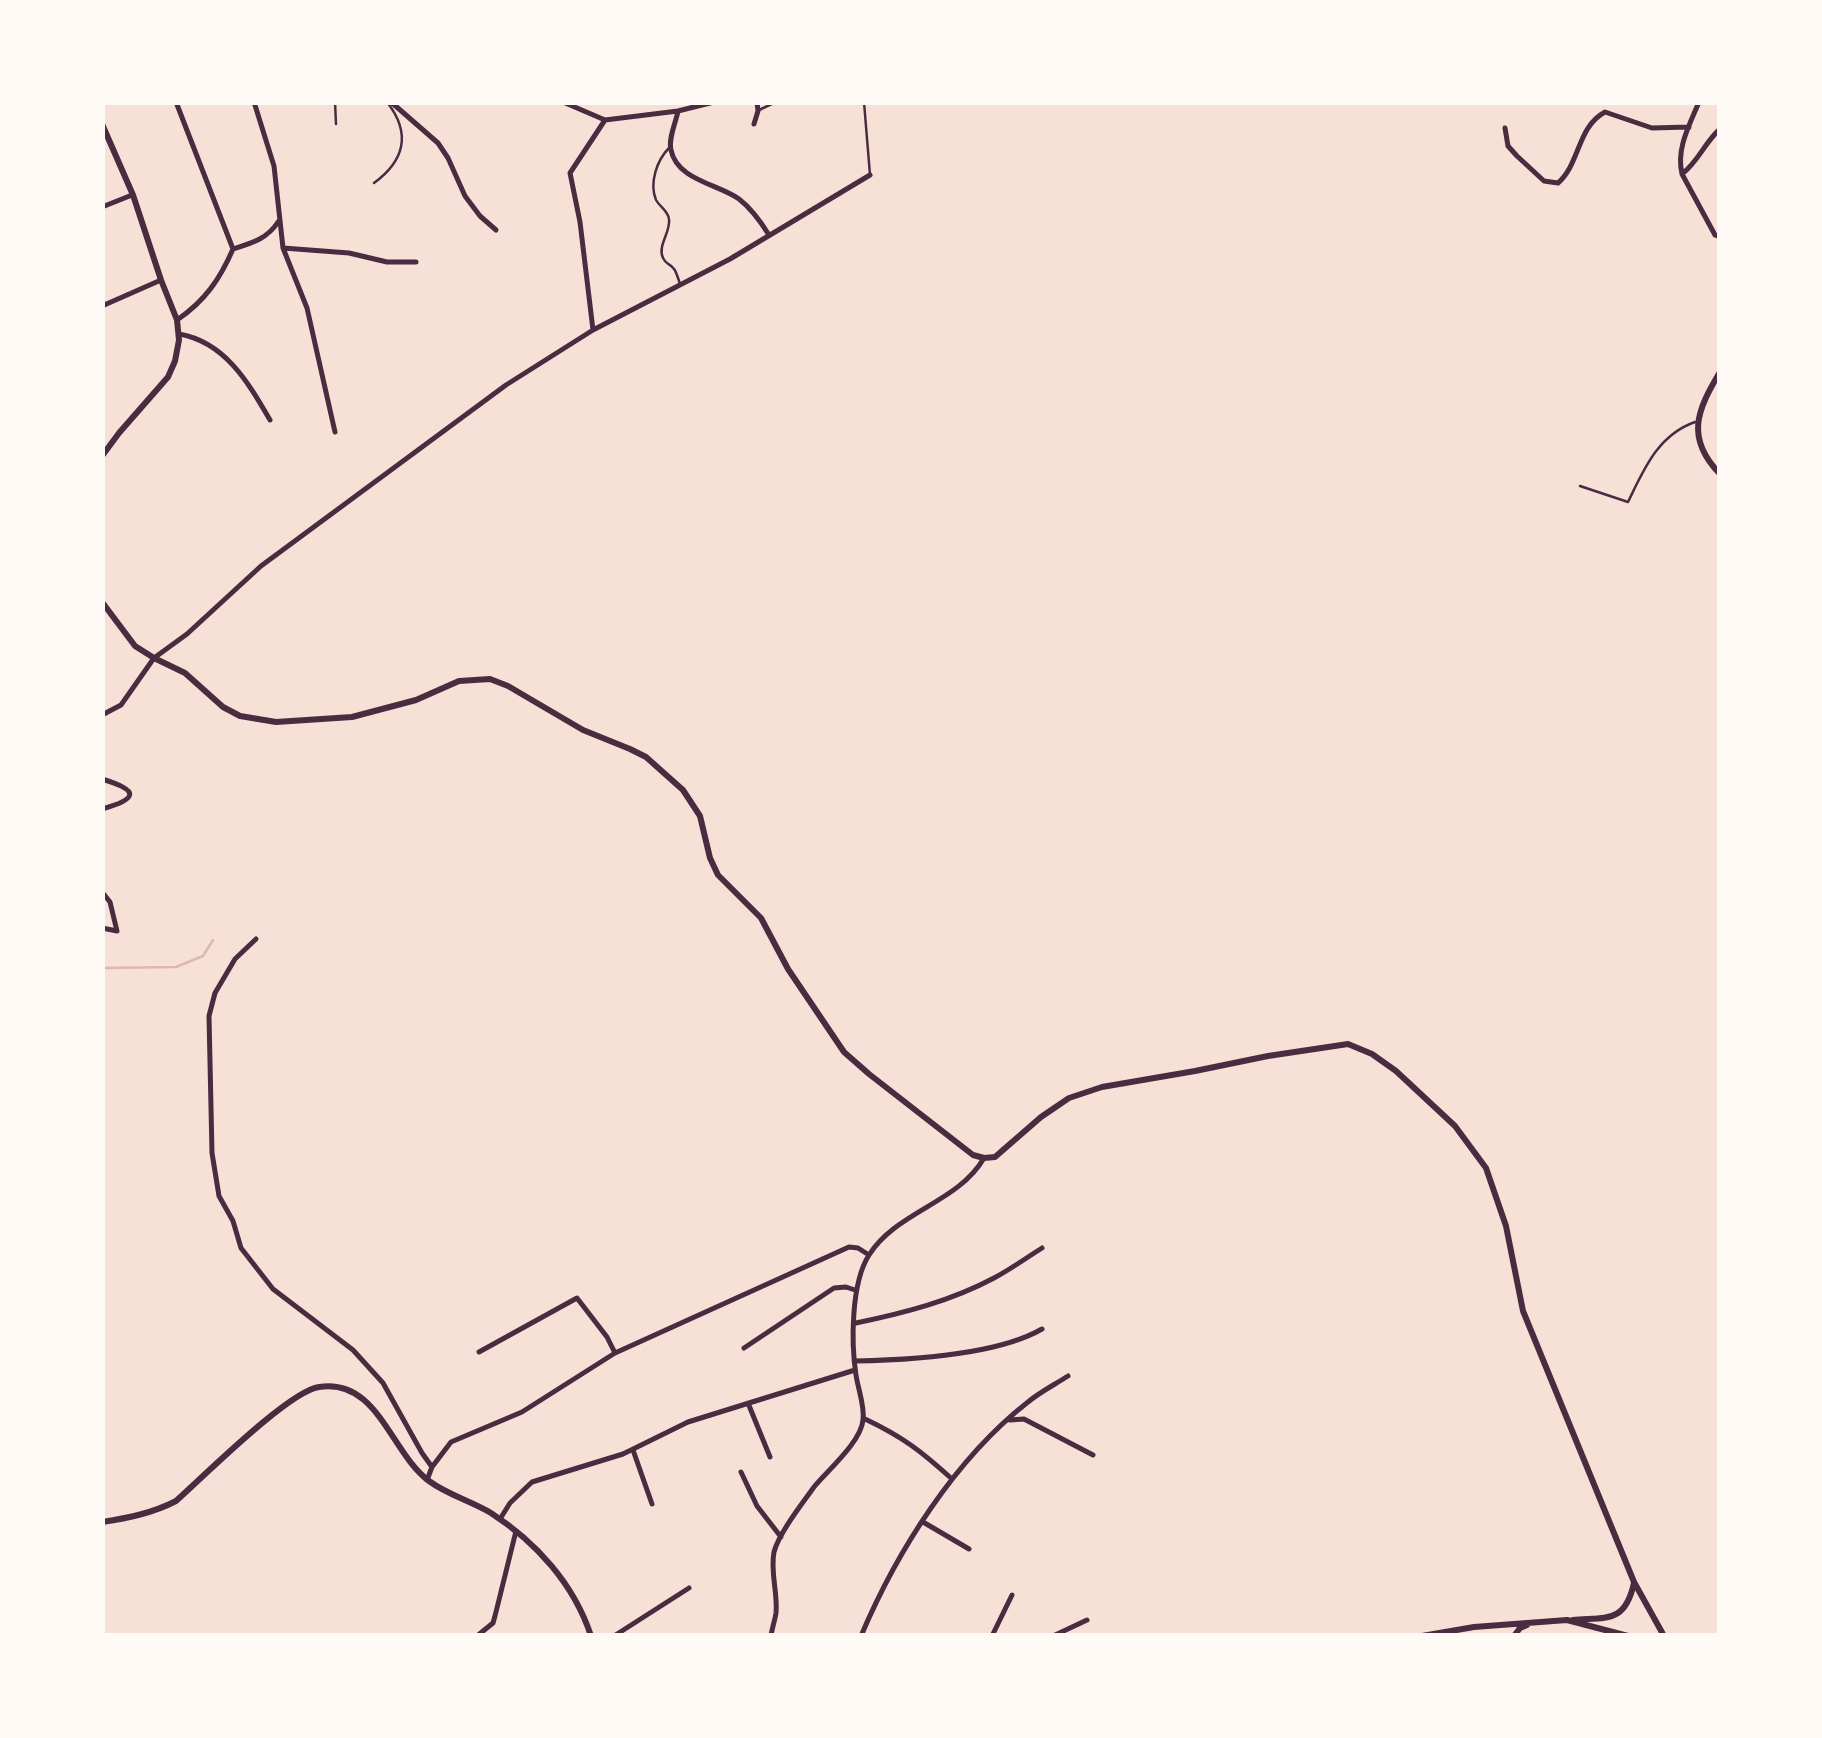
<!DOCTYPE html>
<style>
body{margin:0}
#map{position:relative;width:1822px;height:1738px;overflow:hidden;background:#f7e1d7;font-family:"Varela Round",sans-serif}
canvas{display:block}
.frame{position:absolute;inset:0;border:105px solid #fffaf5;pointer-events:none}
</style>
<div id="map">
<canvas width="1822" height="1738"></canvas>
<div class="frame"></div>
</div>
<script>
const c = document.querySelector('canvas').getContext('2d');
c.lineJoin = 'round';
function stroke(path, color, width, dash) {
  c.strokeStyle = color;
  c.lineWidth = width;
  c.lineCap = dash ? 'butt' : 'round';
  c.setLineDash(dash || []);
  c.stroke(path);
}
const stream = new Path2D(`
 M102 968 176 967 203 956 213 940`);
const service = new Path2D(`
 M335 102 336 124
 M864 102 870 175
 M759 110 776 102
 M669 148C657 160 649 183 656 200 660 207 668 211 669 219 671 232 657 246 663 258 667 266 669 262 674 269 676 271 679 281 680 284
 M374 183C404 161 412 134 387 102
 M1580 486 1628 502C1644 469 1658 435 1695 422`);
const minor = new Path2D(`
 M176 102 233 249
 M254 102 274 166 283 248 307 308 335 432
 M391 102 438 143 448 158 465 196 480 216 496 230
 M563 102 605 120 678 111 714 102
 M1699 102C1689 126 1676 149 1682 174L1715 235 1720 237
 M678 111C676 122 668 139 671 150 677 180 718 184 739 199 752 209 761 222 769 235
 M754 124 758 111 757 102
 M1505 128 1508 146 1517 156 1544 181 1558 183C1580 164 1577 127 1605 112L1652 128 1689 127
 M1682 174C1698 162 1705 142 1720 129
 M102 207 132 195
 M283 248 349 253 387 262H416
 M102 306 161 280
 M177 320C205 301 220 279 233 249 252 243 267 239 278 222
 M593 330 580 222 570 173 605 120
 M179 334C225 342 248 382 270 420
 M102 715 121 705 154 658 187 634 261 566 506 385 593 330 730 259 870 175
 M102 779C138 790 140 798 102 809
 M102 892 110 902 117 931 102 928
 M256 939 235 959 215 993 209 1016 212 1153 219 1196 233 1221 241 1248 273 1289 353 1350 383 1383 422 1453 432 1467
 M856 1323C904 1313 951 1301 994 1278 1011 1269 1026 1258 1042 1248
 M744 1348 834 1288 846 1287 855 1290
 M479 1352 577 1298 607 1337 615 1353
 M855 1361C907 1360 997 1355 1042 1329
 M748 1403 770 1457
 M865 1419C903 1437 921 1451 952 1479
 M1010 1420 1024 1419 1093 1455
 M633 1450 652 1504
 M741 1472 757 1506 781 1537
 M427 1480 432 1467 451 1442 522 1412 615 1353 849 1247 858 1248 869 1255
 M500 1519 510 1503 532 1482 623 1454 688 1422 855 1370
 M923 1522 969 1549
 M477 1636 493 1623 495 1616 516 1531
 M614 1636 689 1588
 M771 1636C772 1628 775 1620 776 1613 778 1593 770 1572 774 1552 779 1533 802 1504 814 1487 828 1470 861 1442 863 1420 865 1406 858 1389 856 1375 851 1343 851 1283 869 1255 897 1211 958 1203 984 1158
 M861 1636C897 1551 955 1459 1028 1402 1040 1392 1054 1385 1068 1376
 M992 1636 1012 1595
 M1053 1636 1087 1620`);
const tertiary = new Path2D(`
 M102 124 133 195 161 280 177 320 179 340 175 361 168 377 119 433 102 456
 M1720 372C1697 410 1685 438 1720 474
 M102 602 135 646 154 658 185 673 223 707 240 716 276 722 352 717 416 700 459 681 490 679 508 686 583 730 630 749 646 757 683 790 700 816 710 858 718 875 761 918 788 969 844 1052 869 1074 973 1155 984 1158 995 1157 1041 1117 1069 1098 1102 1087 1195 1071 1268 1056 1348 1044 1372 1054 1396 1071 1455 1126 1486 1168 1506 1226 1523 1311 1634 1582 1664 1636
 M102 1522C128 1518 153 1513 176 1501 203 1477 289 1391 319 1387 378 1378 390 1452 429 1481 448 1495 471 1501 491 1513 536 1542 574 1584 591 1636
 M1573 1620C1608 1617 1625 1623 1634 1583`);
const secondary = new Path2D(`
 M1422 1636 1474 1627 1567 1620 1628 1636
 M1514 1636 1520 1628 1527 1625`);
stroke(stream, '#dcb8b0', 2.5);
stroke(service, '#4a2c40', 2.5);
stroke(minor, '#4a2c40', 5);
stroke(tertiary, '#4a2c40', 6);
stroke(secondary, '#4a2c40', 6);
</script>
